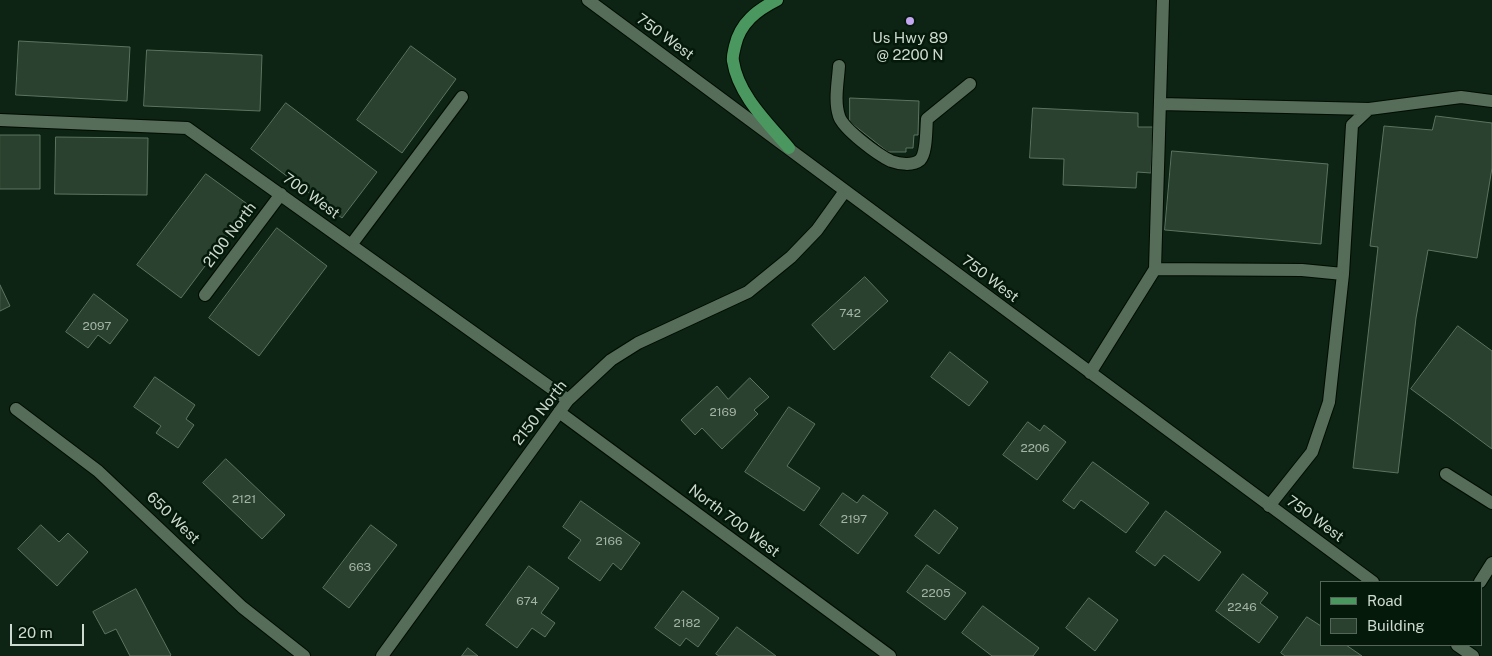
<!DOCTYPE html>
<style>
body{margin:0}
#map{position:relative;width:1492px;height:656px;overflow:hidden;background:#0d2313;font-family:"Public Sans",sans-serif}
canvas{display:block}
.legend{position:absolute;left:1320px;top:581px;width:162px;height:65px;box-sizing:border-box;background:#05190a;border:1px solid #556659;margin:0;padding:6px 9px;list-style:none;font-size:15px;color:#cddacf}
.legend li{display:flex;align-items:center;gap:10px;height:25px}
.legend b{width:25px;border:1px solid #556659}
.scale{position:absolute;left:10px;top:624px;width:74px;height:22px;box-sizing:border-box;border:2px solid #cddacf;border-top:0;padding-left:6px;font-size:15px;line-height:18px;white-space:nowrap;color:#cddacf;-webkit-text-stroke:4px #05190a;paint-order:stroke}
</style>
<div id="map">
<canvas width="1492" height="656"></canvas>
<ul class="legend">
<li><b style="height:6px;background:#4a9860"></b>Road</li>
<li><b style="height:14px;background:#2a412f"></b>Building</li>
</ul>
<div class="scale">20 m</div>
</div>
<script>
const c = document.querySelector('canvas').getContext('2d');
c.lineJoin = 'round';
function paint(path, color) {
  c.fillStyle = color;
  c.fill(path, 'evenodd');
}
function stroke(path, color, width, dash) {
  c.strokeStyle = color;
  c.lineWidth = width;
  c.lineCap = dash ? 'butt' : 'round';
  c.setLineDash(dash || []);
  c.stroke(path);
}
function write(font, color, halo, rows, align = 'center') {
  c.font = font + ' "Public Sans",sans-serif';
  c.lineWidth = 5;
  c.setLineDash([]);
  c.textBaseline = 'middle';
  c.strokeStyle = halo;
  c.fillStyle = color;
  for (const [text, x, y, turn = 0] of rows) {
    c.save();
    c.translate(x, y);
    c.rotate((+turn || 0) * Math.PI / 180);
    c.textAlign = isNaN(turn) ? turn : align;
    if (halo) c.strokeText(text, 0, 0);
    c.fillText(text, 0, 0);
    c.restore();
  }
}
const building = new Path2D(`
 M19 41 130 47 127 101 16 95Z
 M411 46 456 79 402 153 357 120Z
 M147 50 262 55 260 111 144 106Z
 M850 98 919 101 918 135H914L913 148H906V152H888L850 122Z
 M286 103 377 172 342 218 251 149Z
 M1033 108 1138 113V127H1153L1151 173 1137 172 1136 188 1063 185 1064 159 1030 158Z
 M1436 116 1492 123V168L1477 258 1428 250 1416 318 1398 473 1353 468 1378 247 1370 246 1384 126 1432 130Z
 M0 135H40V189H0Z
 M56 137 148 138 147 195 55 194Z
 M1172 151 1328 164 1321 244 1165 230Z
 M206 174 250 206 181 298 137 265Z
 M277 228 327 266 259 356 209 318Z
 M865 277 888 301 834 350 812 325Z
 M0 285 10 306 0 311Z
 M94 294 128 320 110 344 98 335 88 348 66 332Z
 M1458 326 1492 351V449L1411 389Z
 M950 352 988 382 969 406 931 377Z
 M155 377 195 405 186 419 194 425 178 448 156 433 161 426 134 407Z
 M750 378 769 397 754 410 758 414 722 449 702 428 695 435 681 420 717 386 728 399Z
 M789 407 815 424 787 466 820 488 804 511 745 472Z
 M1028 422 1040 431 1044 425 1066 442 1037 480 1003 455Z
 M226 459 285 515 262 539 203 483Z
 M1093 462 1149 503 1126 533 1081 500 1074 509 1063 501Z
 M843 493 857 503 863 495 888 513 858 554 820 525Z
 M581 501 640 543 621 570 613 563 600 581 568 558 581 540 563 527Z
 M935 510 958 528 939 554 915 536Z
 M1166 511 1221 552 1199 581 1164 555 1155 566 1136 552Z
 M41 525 59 542 68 533 88 552 57 586 18 549Z
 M371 525 397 545 349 608 323 588Z
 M927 565 966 593 945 620 907 592Z
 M529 566 559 588 541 613 555 623 545 637 532 628 517 648 486 625Z
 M1243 574 1268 593 1260 603 1278 617 1259 643 1216 611Z
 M136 589 171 655 170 656H130L116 629 105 634 93 612Z
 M683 591 719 618 698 647 686 638 680 646 655 628Z
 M1089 598 1118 620 1095 651 1066 628Z
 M983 606 1039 648 1033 656H992L962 633Z
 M1307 617 1321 626V645H1346L1362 656H1285L1281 653Z
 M737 627 776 656H719L716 654Z
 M468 648 478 656H462Z`);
const minor = new Path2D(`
 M588 0 1373 582
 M839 66C838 82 834 101 839 116 843 129 878 155 891 161 899 164 913 166 920 160 927 153 926 128 927 119L970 84
 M1161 104 1369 109
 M0 120 187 128 568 400
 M351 245 462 97
 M1155 269 1163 0
 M1343 274 1352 125 1369 109 1461 97 1492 101
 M205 295 281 194
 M1090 373 1155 269 1302 270 1343 274 1329 402 1312 452 1269 506
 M16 409 98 471 242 607 304 656
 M559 412 890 656
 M1446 474 1492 503
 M1480 582 1492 563
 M1457 645 1473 656
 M382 656 568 400 611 360 638 343 748 292 791 257 817 230 845 191`);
const major = new Path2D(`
 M777 0C757 10 740 23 735 46 734 51 732 57 733 61 738 95 768 123 789 148`);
const markers = [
 [910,21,5,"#c4a7f1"]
];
const numberNames = [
 ["742",850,313],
 ["2097",97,326],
 ["2169",723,412],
 ["2206",1035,448],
 ["2121",244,499],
 ["2197",854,519],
 ["2166",609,541],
 ["663",360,567],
 ["2205",936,593],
 ["674",527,601],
 ["2246",1242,607],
 ["2182",687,623]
];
const streetNames = [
 ["750 West",665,37,36],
 ["700 West",311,196,36],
 ["2100 North",230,235,-53],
 ["750 West",990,279,37],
 ["2150 North",540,413,-52],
 ["650 West",173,518,44],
 ["750 West",1315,519,36],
 ["North 700 West",734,521,37]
];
const poiNames = [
 ["Us Hwy 89",910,38],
 ["@ 2200 N",910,55]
];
paint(building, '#2a412f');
stroke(building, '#5b7460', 1);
stroke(minor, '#000c01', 14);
stroke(major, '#000c01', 14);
stroke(minor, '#556d59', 12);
stroke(major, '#4a9860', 12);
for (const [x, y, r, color] of markers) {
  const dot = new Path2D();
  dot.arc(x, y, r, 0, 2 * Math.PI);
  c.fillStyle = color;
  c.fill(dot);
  stroke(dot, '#05190a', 2);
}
write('12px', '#a4b4a7', null, numberNames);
write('15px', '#cddacf', '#05190a', streetNames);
write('15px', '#cddacf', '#05190a', poiNames);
</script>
